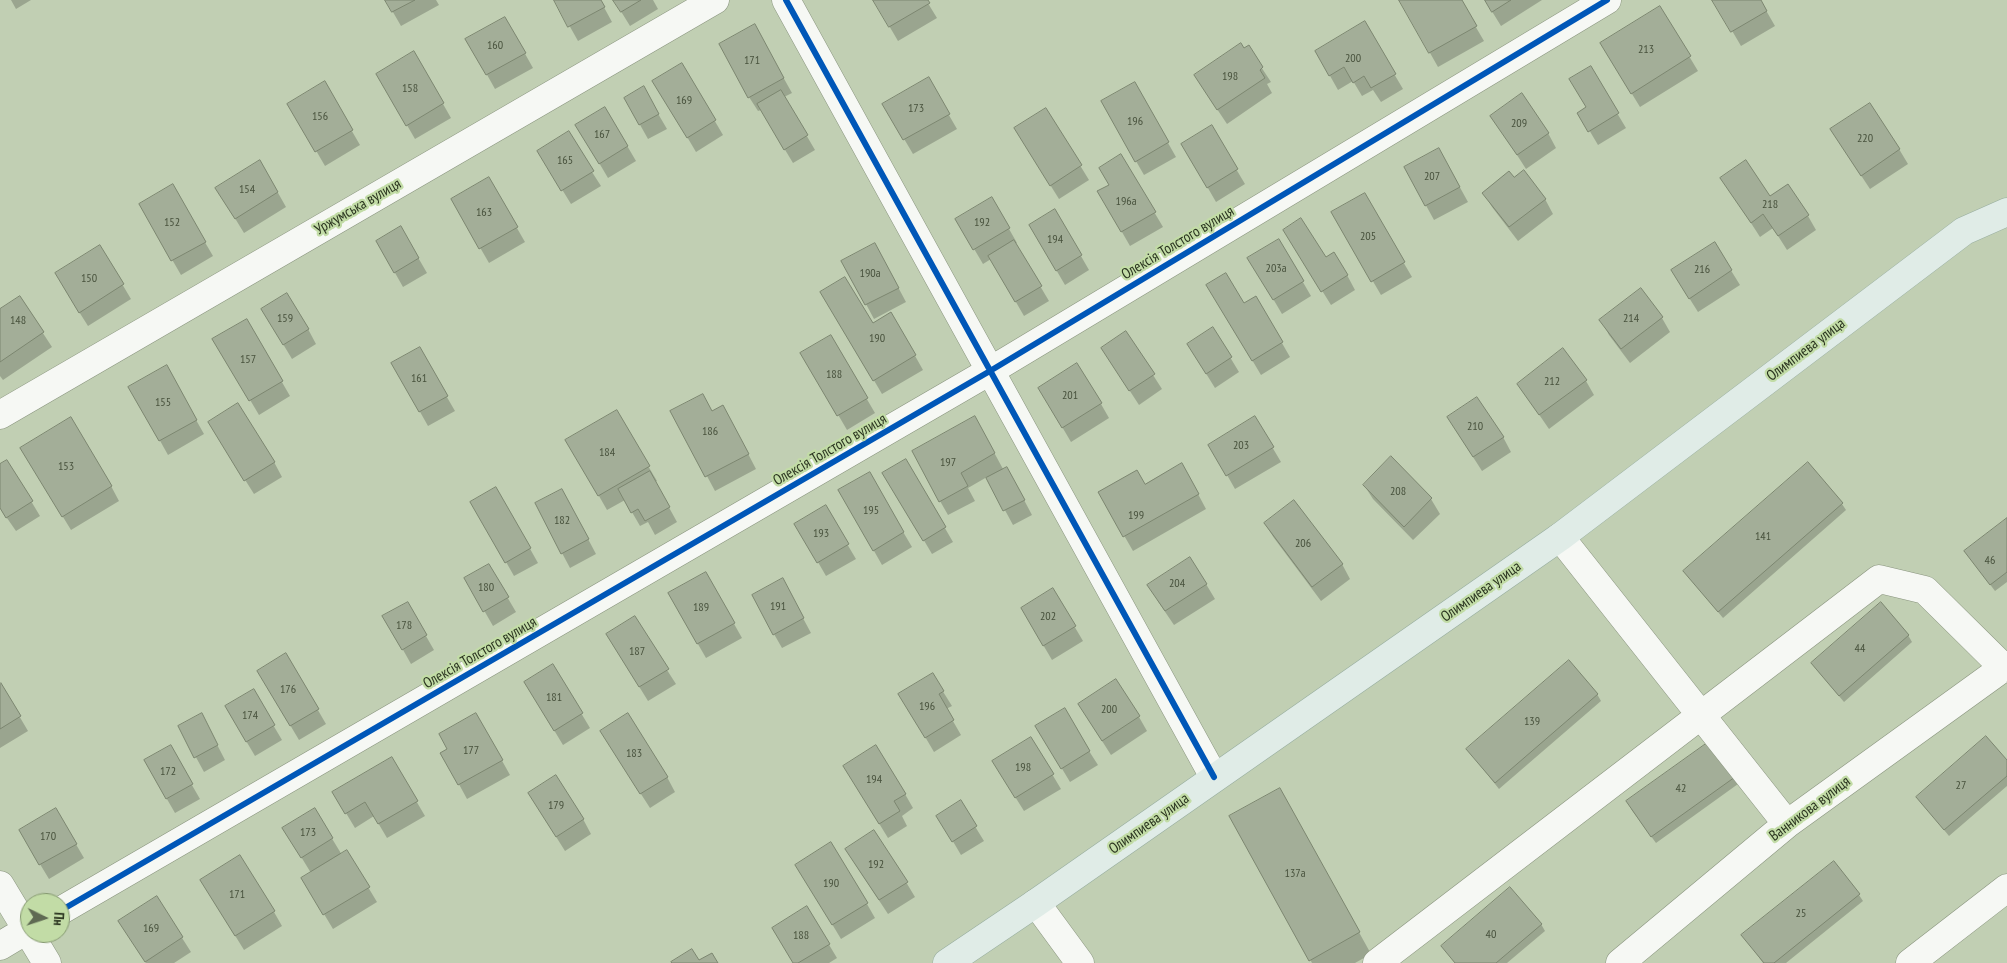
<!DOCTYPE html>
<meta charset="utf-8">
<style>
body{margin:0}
#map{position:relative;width:2007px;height:963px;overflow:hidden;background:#c1cfb3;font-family:"PT Sans Narrow",sans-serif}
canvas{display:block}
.north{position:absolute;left:20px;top:893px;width:50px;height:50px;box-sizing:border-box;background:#c2dca6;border:1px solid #859970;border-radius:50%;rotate:94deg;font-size:14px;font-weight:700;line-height:20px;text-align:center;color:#2a341f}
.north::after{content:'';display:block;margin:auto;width:18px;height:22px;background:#5f6a53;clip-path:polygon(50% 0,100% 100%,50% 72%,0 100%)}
</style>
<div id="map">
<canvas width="2007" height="963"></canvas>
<div class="north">Пн</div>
</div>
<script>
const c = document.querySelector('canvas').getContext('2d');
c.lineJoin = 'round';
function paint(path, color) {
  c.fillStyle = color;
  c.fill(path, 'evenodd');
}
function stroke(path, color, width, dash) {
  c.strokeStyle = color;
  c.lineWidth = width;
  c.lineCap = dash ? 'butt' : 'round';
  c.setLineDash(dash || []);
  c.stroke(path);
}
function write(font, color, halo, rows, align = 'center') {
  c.font = font + ' "PT Sans Narrow",sans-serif';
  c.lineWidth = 4.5;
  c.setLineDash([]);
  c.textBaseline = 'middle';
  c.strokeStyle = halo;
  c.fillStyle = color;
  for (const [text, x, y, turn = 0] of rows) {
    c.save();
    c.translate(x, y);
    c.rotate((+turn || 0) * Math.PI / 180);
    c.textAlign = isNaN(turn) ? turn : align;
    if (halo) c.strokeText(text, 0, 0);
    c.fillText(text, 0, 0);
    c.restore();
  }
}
const shadow = new Path2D(`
 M11 0H31L16 9Z
 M386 0H436L439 5 401 26Z
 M555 0H600L612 22 578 41Z
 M614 0H653L658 9 630 26Z
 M874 0H926L937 18 898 41Z
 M1400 0H1460L1484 41 1438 67Z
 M1485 0H1542L1501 26Z
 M1714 0H1760L1775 26 1741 46Z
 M1660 8 1698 71 1640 107 1610 58Z
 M505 18 533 68 495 89 467 39Z
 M1364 23 1403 89 1381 102 1373 90 1362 96 1353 81 1338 90 1316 51Z
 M754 25 792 93 784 97 815 150 793 163 761 110 758 111 749 97Z
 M1248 47 1271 82 1267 84 1272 93 1227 124 1195 76Z
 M414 53 451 118 415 139 378 75Z
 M682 65 723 135 696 152 654 81Z
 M1590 68 1626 128 1598 145 1579 113 1587 108Z
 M928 79 957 129 913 154 884 105Z
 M324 83 360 145 325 166 289 104Z
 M1134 83 1176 157 1144 175 1102 102Z
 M643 88 667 129 648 139 625 98Z
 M605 108 636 161 608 178 585 139Z
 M1046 110 1089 180 1059 199 1024 143Z
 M1492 116 1548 133 1556 148 1526 169Z
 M1211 127 1245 184 1216 202 1183 145Z
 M1831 130 1899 149 1908 164 1870 189Z
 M1121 156 1163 227 1130 246 1099 192 1110 185Z
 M260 161 286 207 244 233 225 202Z
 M1447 164 1468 202 1434 220 1405 167Z
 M547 165 592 172 601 186 571 204Z
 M488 178 525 242 489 263 452 199Z
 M1722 178 1808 216 1816 230 1787 250 1773 228 1760 237Z
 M1514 179 1545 199 1553 214 1518 241 1492 207 1484 193Z
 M172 186 213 256 181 275 140 204Z
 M1364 195 1412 277 1381 295 1333 213Z
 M992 199 1017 243 1015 244 1049 301 1024 316 991 259 983 264 957 220Z
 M1055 211 1089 270 1065 285 1030 225Z
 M401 228 427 273 403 287 377 241Z
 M1279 241 1311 296 1282 314 1249 258Z
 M1714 243 1740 285 1698 312 1681 285Z
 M1293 244 1325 259 1347 275 1355 290 1331 305Z
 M100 247 131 299 88 326 64 288Z
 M883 259 906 302 874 319 843 261Z
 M1208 286 1243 305 1256 298 1290 357 1261 375Z
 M1641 290 1662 318 1670 332 1630 363 1609 335 1601 320Z
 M822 292 872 324 891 313 923 370 882 394Z
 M20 298 52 347 3 380 0 376V311Z
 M246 320 290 396 259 415 214 339Z
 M271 324 308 329 316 344 292 359Z
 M1213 329 1239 372 1215 388 1197 359Z
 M1126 333 1162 389 1139 405 1111 362Z
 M830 336 875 413 847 430 802 353Z
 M419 349 455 411 428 426 393 364Z
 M166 367 204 434 168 455 130 387Z
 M1586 381 1594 395 1549 429 1518 384Z
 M1048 403 1101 404 1109 418 1071 442Z
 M672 411 712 412 731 421 756 469 715 491Z
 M616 412 657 481 655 482 677 522 655 535 648 522 640 526 625 500 607 510 567 440Z
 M1255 418 1281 462 1235 489 1210 445Z
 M983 432 1003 469 1015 483 1032 515 1013 525 987 477 968 488 975 501 948 515 940 501Z
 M1457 432 1503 437 1511 452 1482 471Z
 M218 437 274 462 282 477 254 494Z
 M1391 458 1431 499 1440 514 1413 540 1373 499 1364 485Z
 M906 461 953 542 932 554 884 473Z
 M30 463 111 486 119 501 71 530Z
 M1182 464 1206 509 1133 551 1099 492 1145 485Z
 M0 466 31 501 40 516 16 531 0 508Z
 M869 474 912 547 882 565 840 491Z
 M496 488 538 563 514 576 472 502Z
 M536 504 570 505 596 554 570 568Z
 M1842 504 1846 510 1723 618 1684 571Z
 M825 507 856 559 826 576 796 524Z
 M2007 520V582L1995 591 1970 558Z
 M1265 524 1342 564 1350 579 1321 601 1274 538Z
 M489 566 516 612 493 626 466 579Z
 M706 574 742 638 706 658 669 594Z
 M1206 584 1215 599 1174 625 1157 600Z
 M1053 590 1083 641 1052 660 1022 609Z
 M790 594 811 633 782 648 774 634Z
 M407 603 434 650 411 664 384 616Z
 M1908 635 1912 642 1844 702 1812 664Z
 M616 649 667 670 676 684 648 701Z
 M286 655 326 724 299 740 258 671Z
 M553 666 590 728 563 745 534 697Z
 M932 674 952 706 946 709 961 735 934 752 900 694Z
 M1 685 28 731 0 748V686Z
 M253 691 282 740 255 756 226 707Z
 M1597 694 1601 701 1499 789 1468 750Z
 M476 714 510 775 467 799 442 753 449 749Z
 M1139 717 1147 731 1111 755 1088 719Z
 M179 726 209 729 225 760 204 772Z
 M1037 727 1089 751 1098 765 1070 782Z
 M1031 739 1061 789 1024 811 1002 776Z
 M1709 743 1738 784 1656 843 1631 809Z
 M610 746 667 777 675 792 650 808Z
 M170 747 200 799 175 813 145 761Z
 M391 758 425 816 387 838 374 816 355 828 334 793Z
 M2007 762V786L1949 836 1917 797Z
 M853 781 905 794 913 808 902 816 907 826 888 838Z
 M960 802 984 841 961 855 938 816Z
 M538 808 583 819 591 834 565 851Z
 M314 809 342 855 347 852 377 902 333 929 303 879 311 873 292 842Z
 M56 810 84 858 49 879 20 831Z
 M1292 811 1371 954 1355 963H1312L1231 817Z
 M855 864 906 882 915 897 888 914Z
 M805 879 867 904 875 918 841 939Z
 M210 895 274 912 282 926 244 950Z
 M1859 895 1863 901 1786 963H1763L1743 935Z
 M156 897 191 952 174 963H146L128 935Z
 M807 908 837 958 829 963H794Z
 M1541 924 1545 931 1507 963H1455L1443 946Z`);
const building = new Path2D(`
 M385 0H415L392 12Z
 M554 0H601L605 7 568 27Z
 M613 0H641L621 12Z
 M873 0H928L930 3 889 27Z
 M1399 0H1462L1477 26 1429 53Z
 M1485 0H1511L1492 12Z
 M1712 0H1761L1767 11 1731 32Z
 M1660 6 1691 56 1631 94 1600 43Z
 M505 17 526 53 486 75 465 39Z
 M1365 21 1396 74 1371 88 1364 76 1353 83 1344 67 1329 76 1315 51Z
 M755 24 784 78 748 98 719 44Z
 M1241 43 1244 48 1249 45 1263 67 1260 70 1265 78 1217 110 1194 75Z
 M414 51 444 103 406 126 376 74Z
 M682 63 716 120 687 138 652 81Z
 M1591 66 1619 113 1588 132 1577 113 1586 107 1569 79Z
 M929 77 950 114 903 140 882 104Z
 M325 81 353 130 315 152 287 104Z
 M1135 82 1169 142 1135 162 1101 101Z
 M644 86 659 114 639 125 624 98Z
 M781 90 808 135 784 150 757 104Z
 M1522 93 1549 133 1517 155 1490 116Z
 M1870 103 1900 149 1861 176 1830 129Z
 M605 107 628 146 599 164 575 125Z
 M1046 108 1082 165 1050 186 1014 128Z
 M1212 125 1238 169 1207 188 1181 144Z
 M569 131 594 171 561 191 537 151Z
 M1439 148 1460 187 1425 206 1404 167Z
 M1121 154 1156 212 1121 232 1097 191 1109 185 1099 168Z
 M260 160 278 192 235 219 215 188Z
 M1746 160 1770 196 1788 184 1809 215 1778 236 1763 214 1751 223 1720 178Z
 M1524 170 1546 199 1509 227 1482 193 1509 171 1514 177Z
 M489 177 518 227 479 249 451 199Z
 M173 184 206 242 171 261 139 204Z
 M1365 193 1405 262 1371 282 1331 212Z
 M992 197 1010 228 973 250 955 219Z
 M1055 209 1082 255 1056 271 1029 225Z
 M1301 218 1326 257 1334 252 1348 275 1321 292 1283 230Z
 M401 226 419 258 394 273 376 241Z
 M1279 239 1304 281 1273 300 1247 258Z
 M1014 240 1042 286 1015 302 988 256Z
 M1715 242 1732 270 1689 299 1671 270Z
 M875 243 899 288 865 305 841 261Z
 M100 245 124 284 79 313 55 273Z
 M1226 273 1244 303 1256 296 1283 342 1252 361 1206 285Z
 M845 277 873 323 891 312 916 355 873 381 820 292Z
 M1641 288 1663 317 1621 349 1599 320Z
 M287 293 309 329 283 345 261 309Z
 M20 296 44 332 0 362V309Z
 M247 319 283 381 249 401 212 339Z
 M1213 327 1232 357 1206 374 1187 344Z
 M1126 331 1155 374 1129 391 1101 348Z
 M831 335 868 398 837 416 800 353Z
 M420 347 448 396 419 412 391 363Z
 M1563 348 1587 380 1539 415 1517 384Z
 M1077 363 1102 403 1062 428 1038 388Z
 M167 365 197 420 159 441 128 387Z
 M703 394 712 411 723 405 749 454 705 477 670 411Z
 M1477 397 1504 437 1473 457 1447 417Z
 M238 403 275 462 244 481 208 422Z
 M617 410 650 466 598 496 565 440Z
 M975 416 995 453 961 473 968 486 939 502 912 451Z
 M1255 416 1274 447 1226 476 1208 445Z
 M71 417 112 486 62 517 20 448Z
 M1391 456 1432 498 1404 527 1363 485Z
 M906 459 946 527 923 541 882 473Z
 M7 460 33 501 6 518 0 508V464Z
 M1808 462 1843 503 1718 612 1683 571Z
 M1182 463 1199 494 1123 537 1098 492 1137 470 1145 484Z
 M1007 467 1025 500 1003 511 986 478Z
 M650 471 670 507 645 521 638 509 631 513 618 489Z
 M870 472 904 532 873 551 838 490Z
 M496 487 531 548 505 563 470 502Z
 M562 489 589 539 561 554 535 503Z
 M1294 500 1343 564 1312 587 1264 523Z
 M826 505 849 544 817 563 794 524Z
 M2007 518V572L1990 585 1964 551Z
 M1190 557 1207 584 1165 611 1147 585Z
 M489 564 509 597 483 612 464 578Z
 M706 572 735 623 697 644 668 593Z
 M783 578 804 618 773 635 752 595Z
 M1053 588 1076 626 1043 646 1021 608Z
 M408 602 427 635 402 650 382 616Z
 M1881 602 1909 635 1839 696 1811 663Z
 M635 616 669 669 639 687 606 634Z
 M286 653 319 709 290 726 257 671Z
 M1569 660 1598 694 1495 783 1466 749Z
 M553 664 583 713 554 731 524 682Z
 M933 673 944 691 939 694 954 720 925 738 898 694Z
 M1116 679 1140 716 1102 741 1078 704Z
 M1 683 21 716 0 729V684Z
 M254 689 275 725 246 742 225 706Z
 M1065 708 1090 751 1061 769 1035 726Z
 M202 713 218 745 194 758 178 726Z
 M476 713 503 760 458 785 440 753 447 749 439 734Z
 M628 713 668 777 640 794 600 731Z
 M1986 736 2007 760V776L1944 830 1916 797Z
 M1031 737 1054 774 1015 798 992 761Z
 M1710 741 1735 777 1651 837 1626 801Z
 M171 745 193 784 166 799 144 760Z
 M876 745 906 794 894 801 900 811 879 824 843 766Z
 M392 757 418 801 378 824 365 802 345 814 332 792Z
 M556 775 584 819 556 837 528 793Z
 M1280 788 1360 932 1309 961 1229 816Z
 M961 800 977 826 952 842 936 816Z
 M56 808 77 844 39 865 19 830Z
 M315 808 333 838 301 858 282 828Z
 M874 830 908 882 879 900 845 849Z
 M831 842 868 903 832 925 795 865Z
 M347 850 370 887 323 915 301 878Z
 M240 855 275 911 235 936 200 880Z
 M1834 861 1860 894 1774 963H1764L1741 935Z
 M1510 887 1542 924 1496 963H1455L1441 946Z
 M157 896 183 937 145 962 118 921Z
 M807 906 830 944 798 963H793L772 928Z
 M692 949 699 960 712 953 718 963H672L671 962Z`);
const minor = new Path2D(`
 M786 0 1214 777
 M0 415 715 0
 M1560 537 1787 824
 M0 885 47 963
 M1036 903 1080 963
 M60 911 990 371 1607 0
 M0 946 30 928
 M1377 963 1879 579 1925 590 2004 668
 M1620 963 1787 824 2007 665
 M1910 963 2007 888`);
const major = new Path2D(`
 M947 963 1036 903 1560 537 1964 231 2007 212`);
const cycleway = new Path2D(`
 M786 0 1214 777
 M60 911 990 371 1607 0`);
const numberNames = [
 ["160",495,46],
 ["213",1646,50],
 ["200",1353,59],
 ["171",752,61],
 ["198",1230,77],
 ["158",410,89],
 ["169",684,101],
 ["173",916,109],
 ["156",320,117],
 ["196",1135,122],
 ["209",1519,124],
 ["167",602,135],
 ["220",1865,139],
 ["165",565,161],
 ["207",1432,177],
 ["154",247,190],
 ["196а",1126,202],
 ["218",1770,205],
 ["163",484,213],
 ["152",172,223],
 ["192",982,223],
 ["205",1368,237],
 ["194",1055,240],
 ["203а",1276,269],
 ["216",1702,270],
 ["190а",870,274],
 ["150",89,279],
 ["159",285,319],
 ["214",1631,319],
 ["148",18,321],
 ["190",877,339],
 ["157",248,360],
 ["188",834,375],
 ["161",419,379],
 ["212",1552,382],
 ["201",1070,396],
 ["155",163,403],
 ["210",1475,427],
 ["186",710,432],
 ["203",1241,446],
 ["184",607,453],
 ["197",948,463],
 ["153",66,467],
 ["208",1398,492],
 ["195",871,511],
 ["199",1136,516],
 ["182",562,521],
 ["193",821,534],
 ["141",1763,537],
 ["206",1303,544],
 ["46",1990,561],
 ["204",1177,584],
 ["180",486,588],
 ["191",778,607],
 ["189",701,608],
 ["202",1048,617],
 ["178",404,626],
 ["44",1860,649],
 ["187",637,652],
 ["176",288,690],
 ["181",554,698],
 ["196",927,707],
 ["200",1109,710],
 ["174",250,716],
 ["139",1532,722],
 ["177",471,751],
 ["183",634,754],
 ["198",1023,768],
 ["172",168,772],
 ["194",874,780],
 ["27",1961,786],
 ["42",1681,789],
 ["179",556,806],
 ["173",308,833],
 ["170",48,837],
 ["192",876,865],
 ["137а",1295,874],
 ["190",831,884],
 ["171",237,895],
 ["25",1801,914],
 ["169",151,929],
 ["40",1491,935],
 ["188",801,936]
];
const streetNames = [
 ["Уржумська вулиця",358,207,-30],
 ["Олексія Толстого вулиця",1178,243,-31],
 ["Олимпиева улица",1806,350,-37],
 ["Олексія Толстого вулиця",830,450,-30],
 ["Олимпиева улица",1481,592,-35],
 ["Олексія Толстого вулиця",480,653,-30],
 ["Ванникова вулиця",1810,809,-37],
 ["Олимпиева улица",1149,824,-35]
];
paint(shadow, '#0003');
paint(building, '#a3ae98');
stroke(building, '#7c8670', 1);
stroke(minor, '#89947e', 29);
stroke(major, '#96ac9e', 29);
stroke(minor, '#f6f8f4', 28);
stroke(major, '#e0ece7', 28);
stroke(cycleway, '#0057b8', 6);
write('12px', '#48523d', null, numberNames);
write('15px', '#2a341f', '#c2dca6', streetNames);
</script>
